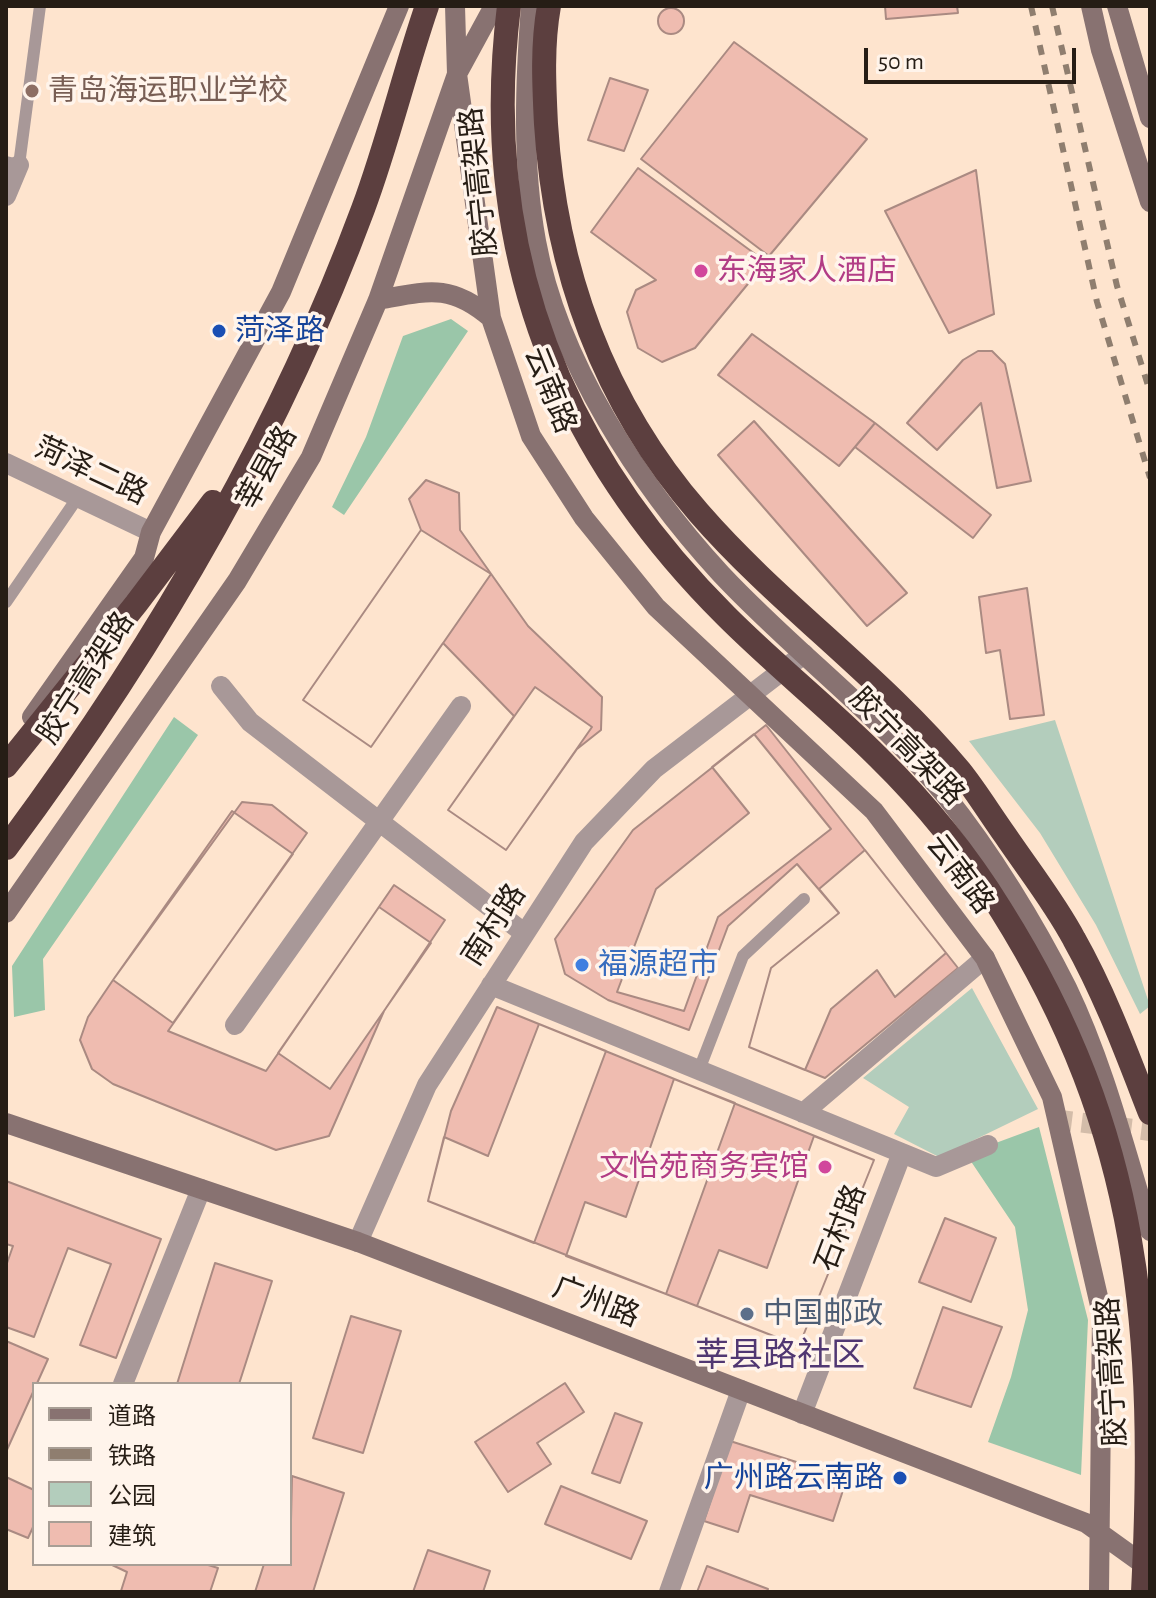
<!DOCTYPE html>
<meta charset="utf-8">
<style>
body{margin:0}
#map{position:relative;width:1156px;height:1598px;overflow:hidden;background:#fee4ce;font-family:"Alegreya Sans","Noto Sans SC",sans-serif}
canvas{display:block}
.frame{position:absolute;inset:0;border:8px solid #261d15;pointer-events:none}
.legend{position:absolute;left:32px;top:1382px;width:260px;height:184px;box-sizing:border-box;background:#fff4eb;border:2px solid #a89e95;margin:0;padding:10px 14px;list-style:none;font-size:24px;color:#261d15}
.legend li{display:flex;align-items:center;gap:16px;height:40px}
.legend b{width:40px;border:2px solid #a89e95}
.scale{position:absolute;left:864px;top:48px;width:212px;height:36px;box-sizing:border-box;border:4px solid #261d15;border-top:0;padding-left:10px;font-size:24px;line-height:28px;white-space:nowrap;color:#261d15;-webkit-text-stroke:6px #fff4eb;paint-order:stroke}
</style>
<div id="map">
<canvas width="1156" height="1598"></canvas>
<div class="frame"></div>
<ul class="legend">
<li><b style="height:10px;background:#887271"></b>道路</li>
<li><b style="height:10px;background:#8f7e6f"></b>铁路</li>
<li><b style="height:22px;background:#b3cdbc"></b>公园</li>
<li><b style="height:22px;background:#efbcb0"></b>建筑</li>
</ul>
<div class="scale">50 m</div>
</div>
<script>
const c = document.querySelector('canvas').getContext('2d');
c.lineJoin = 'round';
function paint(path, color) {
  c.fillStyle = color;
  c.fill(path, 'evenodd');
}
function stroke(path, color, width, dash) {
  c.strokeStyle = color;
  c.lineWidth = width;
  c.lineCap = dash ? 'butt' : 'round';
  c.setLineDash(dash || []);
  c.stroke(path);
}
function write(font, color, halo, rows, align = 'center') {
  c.font = font + ' "Alegreya Sans","Noto Sans SC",sans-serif';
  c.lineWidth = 7;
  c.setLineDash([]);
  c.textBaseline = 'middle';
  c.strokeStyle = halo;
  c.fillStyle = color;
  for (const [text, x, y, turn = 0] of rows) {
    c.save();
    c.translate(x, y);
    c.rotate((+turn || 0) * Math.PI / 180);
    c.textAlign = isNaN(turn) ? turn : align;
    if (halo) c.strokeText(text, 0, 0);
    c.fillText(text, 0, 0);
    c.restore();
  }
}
const green = new Path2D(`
 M1055 720 1150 1006 1140 1014 1096 925 1040 833 969 741Z
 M972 988 1038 1109 939 1157 894 1134 909 1107 863 1078Z`);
const forest = new Path2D(`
 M451 319 468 331 344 515 332 507 366 437 403 336Z
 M174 717 198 735 43 959 45 1010 14 1017 12 966Z
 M1039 1127 1088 1320 1081 1475 988 1442 1011 1377 1028 1310 1015 1227 966 1154Z`);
const building = new Path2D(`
 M885 6H957L958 13 886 19Z
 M658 21a13 13 0 1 1 26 0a13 13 0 1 1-26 0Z
 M734 42 867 139 769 256 641 159Z
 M610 78 648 90 624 151 588 140Z
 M638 168 766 262 695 348 662 362 638 348 627 312 636 290 656 280 591 232Z
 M976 170 994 314 949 333 885 211Z
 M752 334 875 423 839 466 718 375Z
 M978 351H992L1005 364 1031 481 997 488 981 403 937 450 907 423 963 360Z
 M754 421 907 593 867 626 718 455Z
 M875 423 991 515 973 538 855 447Z
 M426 480 459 493 460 530 528 626 602 697 601 730 577 749 506 850 448 810 514 716 443 643 371 747 303 700 421 530 409 499Z
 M421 530 491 574 371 747 303 700Z
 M1027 588 1044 715 1010 719 1000 650 986 653 979 597Z
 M535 687 592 727 506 850 448 810Z
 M766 725 958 968 825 1078 749 1047 771 968 839 913 797 864 728 926 689 1030 608 1000 565 974 555 939 633 830Z
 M754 734 831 829 718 917 684 1011 617 992 656 889 749 813 712 767Z
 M242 802 272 805 307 833 168 1031 266 1071 394 885 445 920 384 1011 329 1136 276 1150 113 1084 92 1069 80 1040 88 1017 113 980Z
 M232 811 293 854 173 1023 113 980Z
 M865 850 946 953 895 997 877 970 831 1009 805 1070 749 1047 771 968 839 913 819 889Z
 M379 907 431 943 330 1089 278 1053Z
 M497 1007 874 1160 799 1346 428 1201 451 1111Z
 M539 1024 606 1051 534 1243 428 1201 444 1137 488 1156Z
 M674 1079 735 1103 666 1294 566 1256 585 1202 626 1217Z
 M814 1136 874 1160 799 1346 697 1306 719 1250 767 1268Z
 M6 1181 161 1239 116 1358 80 1345 111 1264 68 1248 34 1337 6 1327V1266L13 1246 6 1244Z
 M945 1218 996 1238 971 1302 919 1282Z
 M215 1263 272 1281 239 1384H177Z
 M943 1307 1002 1327 971 1407 914 1388Z
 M351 1316 401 1331 363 1453 313 1438Z
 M6 1341 48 1359 6 1452Z
 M565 1383 584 1412 537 1443 551 1464 508 1492 475 1442Z
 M615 1413 642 1423 620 1483 592 1473Z
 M730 1441 847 1478 833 1521 750 1495 738 1532 704 1521Z
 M292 1476 344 1493 313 1592H255L264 1564H290Z
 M6 1477 34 1490V1525L28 1538 6 1529Z
 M561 1486 647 1521 631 1559 545 1524Z
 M428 1550 490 1571 483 1592H413Z
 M110 1564H205L218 1568 210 1592H124L121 1591 127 1572Z
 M707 1566 768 1589 767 1592H697Z`);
const streetTunnel = new Path2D(`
 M1052 1119 1150 1131`);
const lane = new Path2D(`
 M6 162 19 165 40 6
 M6 602 78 497
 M699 1070 743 956 804 899`);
const street = new Path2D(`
 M6 196 19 165
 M6 463 151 532
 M221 686 250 722 524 933
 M491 985 936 1167 988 1145
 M235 1025 461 706
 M803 1113 985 958
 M358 1242 427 1085 584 842 654 769 804 654
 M123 1384 201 1189
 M802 1414 902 1153
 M669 1592 741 1390`);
const secondary = new Path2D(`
 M455 6 457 74 491 318 531 436 584 518 656 607 874 811 985 958 1052 1097 1102 1314 1099 1592
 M531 6C525 83 522 164 536 241 558 361 640 486 721 574 793 651 879 714 945 795 990 851 1035 924 1067 988 1104 1065 1125 1150 1150 1231
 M1091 6 1101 50 1150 202
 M1117 6 1150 118
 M378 300C428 291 450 283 491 318
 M32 717 144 558 151 532 281 292 399 6
 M6 913 237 581 311 457 378 300 457 74 494 6
 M6 1123 358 1242 1086 1523 1150 1569`);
const highway = new Path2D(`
 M549 6C542 45 544 84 546 124 555 268 603 403 699 513 778 604 882 677 960 771 976 791 990 814 1005 835 1028 869 1055 903 1074 939 1105 994 1127 1054 1150 1113
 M6 766 136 604 213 502
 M6 848C152 652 278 438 363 209 388 142 404 73 427 6`);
const rail = new Path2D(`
 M1031 6 1097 302 1150 478
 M1052 6 1117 286 1150 392`);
const highwayBridge = new Path2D(`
 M509 6C479 246 556 447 726 616 775 665 829 708 878 757 924 802 967 855 1001 910 1142 1134 1156 1336 1143 1592`);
const markers = [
 [32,91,8,"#8d6e63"],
 [701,271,8,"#d1479c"],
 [219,331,8,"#1a4fb4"],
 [582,965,8,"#3f7fe0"],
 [825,1167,8,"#d1479c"],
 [747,1314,8,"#5c6f8a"],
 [900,1478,8,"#1a4fb4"]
];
const educationNames = [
 ["青岛海运职业学校",48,91]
];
const streetNames = [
 ["胶宁高架路",479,182,-96],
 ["云南路",550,390,68],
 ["莘县路",267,468,-61],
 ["菏泽二路",91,471,25],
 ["胶宁高架路",86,678,-57],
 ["胶宁高架路",907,747,46],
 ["云南路",960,874,53],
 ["南村路",494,925,-57],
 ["石村路",841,1228,-69],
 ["广州路",596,1302,21],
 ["胶宁高架路",1112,1372,-93]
];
const hotelNames = [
 ["东海家人酒店",717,271],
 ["文怡苑商务宾馆",809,1167,"right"]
];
const transitNames = [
 ["菏泽路",235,331],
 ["广州路云南路",884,1478,"right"]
];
const shopNames = [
 ["福源超市",598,965]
];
const serviceNames = [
 ["中国邮政",763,1314]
];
const quarterNames = [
 ["莘县路社区",780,1356]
];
paint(green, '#b3cdbc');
paint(forest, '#9ac6a9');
paint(building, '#efbcb0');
stroke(building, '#aa8a82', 2);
stroke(streetTunnel, '#d3bca9', 20, [20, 10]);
stroke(lane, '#a89898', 12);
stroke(street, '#a89898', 20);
stroke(secondary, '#887271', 20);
stroke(highway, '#5c3f3f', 24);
stroke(rail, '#8f7e6f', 6, [10, 10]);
stroke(highwayBridge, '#5c3f3f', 24);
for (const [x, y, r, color] of markers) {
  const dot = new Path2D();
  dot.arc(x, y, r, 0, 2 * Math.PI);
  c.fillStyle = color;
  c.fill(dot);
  stroke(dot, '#fff4eb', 3);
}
write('30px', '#785e54', '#fff4eb', educationNames, 'left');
write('30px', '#261d15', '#fff4eb', streetNames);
write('30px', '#b23c85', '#fff4eb', hotelNames, 'left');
write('30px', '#164399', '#fff4eb', transitNames, 'left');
write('30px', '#366cbe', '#fff4eb', shopNames, 'left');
write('30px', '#4e5e75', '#fff4eb', serviceNames, 'left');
write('34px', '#503772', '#fff4eb', quarterNames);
</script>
